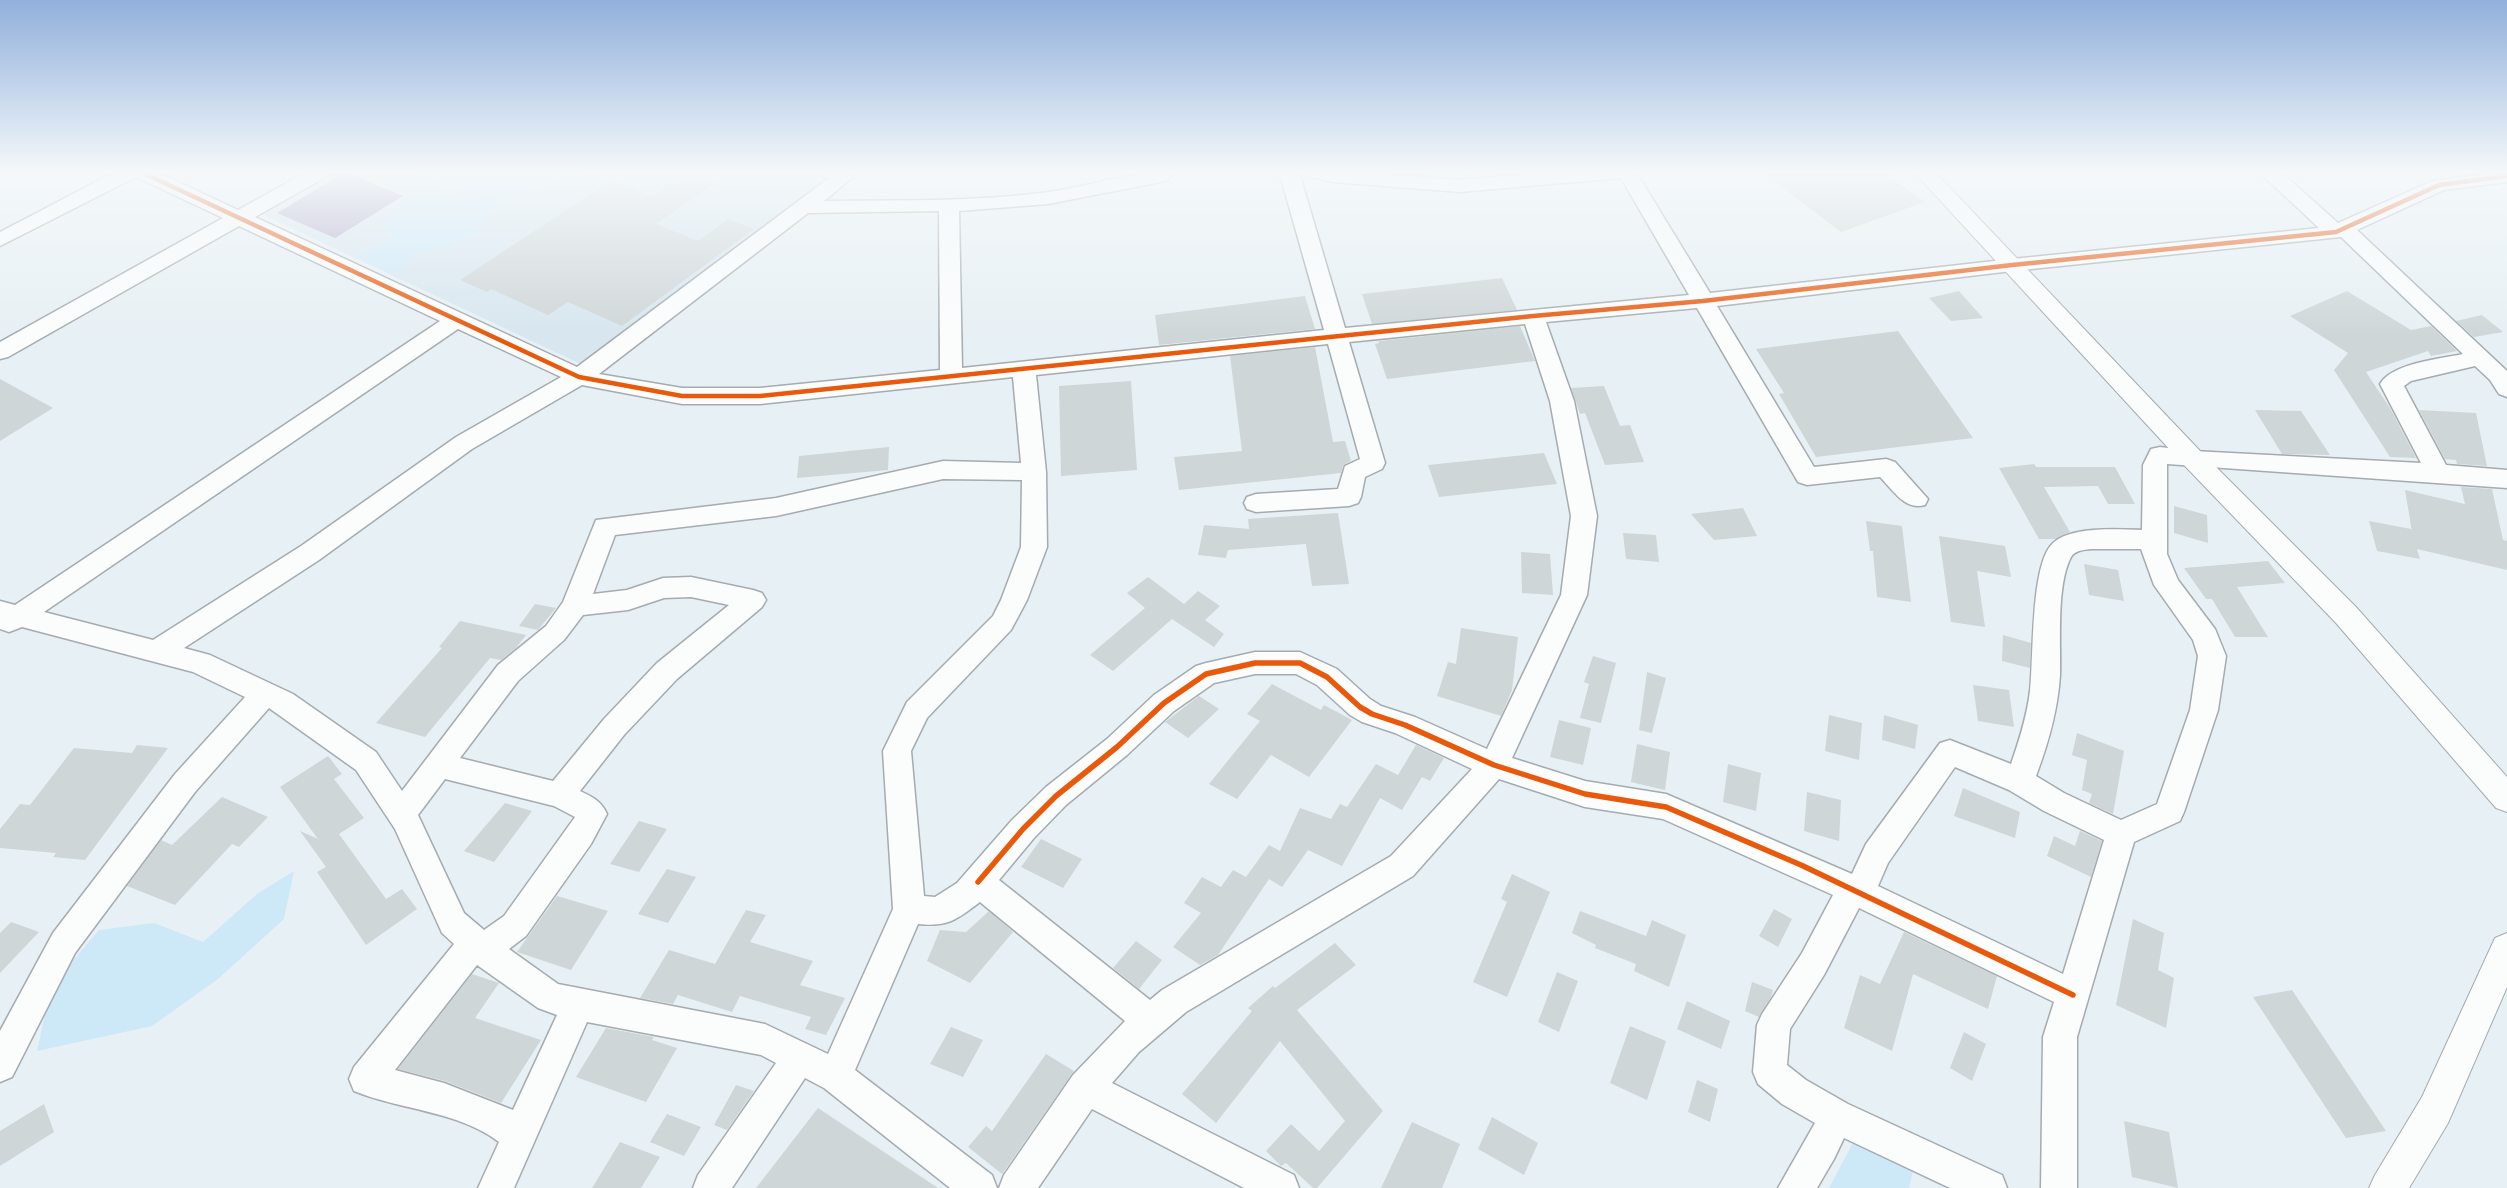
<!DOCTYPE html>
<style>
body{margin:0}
canvas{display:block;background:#e7f0f4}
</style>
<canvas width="2507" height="1188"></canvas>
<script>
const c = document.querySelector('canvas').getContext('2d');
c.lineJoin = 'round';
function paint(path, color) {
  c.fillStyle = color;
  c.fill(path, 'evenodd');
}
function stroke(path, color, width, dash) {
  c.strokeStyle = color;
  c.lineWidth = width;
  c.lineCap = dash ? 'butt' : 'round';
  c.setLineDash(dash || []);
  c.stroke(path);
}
const built = new Path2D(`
 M330 171H801L822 179 823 184 581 364 257 212Z`);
const green = new Path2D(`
 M409 171H596L495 201 498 206 477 234 450 246 417 253 403 268 389 273 360 258 368 250 391 240 385 230 387 213C414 191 435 189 467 204L479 200Z
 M1372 171H1537L1425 179Z
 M294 871 284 919 218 979 152 1026 37 1051 51 986 99 930 154 923 203 942 257 894Z
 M1857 1135 1915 1163 1909 1188H1829Z`);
const water = new Path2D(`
 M345 172 403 196 335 238 277 213Z`);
const building = new Path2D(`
 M1761 171H1882L1925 202 1841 232Z
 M692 175 714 184 656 224 698 241 728 219 754 229 622 326 568 302 548 315 491 289 487 292 460 280 612 180 652 196 669 184 674 187Z
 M1502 278 1517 310 1372 324 1362 294Z
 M1959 291 1983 318 1951 321 1929 298Z
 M2347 291 2411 330 2431 326 2457 351 2431 356 2428 351 2366 372 2390 408 2416 458 2390 457 2334 370 2348 353 2290 316Z
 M1305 296 1315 329 1159 345 1155 315Z
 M2482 315 2503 332 2474 337 2456 321Z
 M1520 326 1535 361 1387 379 1375 344 1379 343V341Z
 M1898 331 1973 438 1816 457 1779 394 1784 393 1756 349Z
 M1315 347 1333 442 1345 441 1351 461 1343 465 1341 473 1179 490 1174 457 1242 451 1230 356Z
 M0 379 53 408 0 441Z
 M1131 381 1137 470 1061 476 1059 386Z
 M1604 386 1620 426 1630 425 1644 462 1605 465 1585 413 1580 414 1571 388Z
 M2255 410 2301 411 2330 455 2282 454Z
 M2419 410 2476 413 2487 466 2457 464 2456 460 2445 459Z
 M889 447 888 470 797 478 799 456Z
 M1544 453 1557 484 1439 497 1428 465Z
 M2034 464 2036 467H2115L2135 504H2108L2098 486 2044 487 2070 532 2056 539H2039L1999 468Z
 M2461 487 2492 489 2503 540 2507 541V570L2417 549 2420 559 2377 551 2369 521 2411 529 2412 532 2405 490 2465 504Z
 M2174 506 2207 515 2208 543 2174 533Z
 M1743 508 1757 536 1714 540 1691 514Z
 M1338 513 1349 584 1312 586 1306 544 1228 550 1226 558 1198 555 1204 525 1249 529 1248 519Z
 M1866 521 1902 526 1911 602 1877 597 1873 551H1870Z
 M1623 533 1656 535 1659 562 1626 559Z
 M1939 536 2005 546 2011 577 1977 571 1985 627 1951 622Z
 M1521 552 1550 554 1553 595 1522 593Z
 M2268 561 2285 583 2237 587 2268 637H2235L2212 599H2206L2184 568Z
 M2084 564 2118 570 2124 601 2089 595Z
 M1148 577 1184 604 1198 591 1220 606 1205 620 1224 634 1214 647 1172 619 1113 671 1090 655 1145 608 1127 593Z
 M535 604 556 608 538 630 519 626Z
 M460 621 526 635 516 648 501 660 490 658 425 737 376 723 442 648 439 647Z
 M1461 628 1518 637 1512 690 1501 716 1437 696 1448 662 1456 664Z
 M2003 635 2031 643 2030 668 2002 661Z
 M1593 656 1616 663 1601 723 1580 718 1589 684 1584 682Z
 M1647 672 1666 678 1652 733 1639 730Z
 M1272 684 1321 710 1324 705 1352 720 1309 777 1271 755 1237 799 1209 784 1260 721 1247 714Z
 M1973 685 2009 690 2014 727 1978 721Z
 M1199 696 1219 709 1188 738 1165 722Z
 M1829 715 1862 723 1859 760 1825 751Z
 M1884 715 1918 725 1915 749 1882 740Z
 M1559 720 1591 728 1583 765 1550 757Z
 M2077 733 2124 751 2113 814 2089 803 2092 794 2082 790 2087 760 2072 755Z
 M1637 744 1670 752 1665 790 1631 782Z
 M137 745 168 748 85 860 53 857 56 853 0 848V829L20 804 30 805 74 748 132 753Z
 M1416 745 1444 758 1430 781 1422 777 1402 810 1380 798 1342 866 1308 850 1282 887 1269 879 1218 955 1200 965 1173 947 1201 913 1184 903 1202 877 1221 887 1233 870 1246 877 1269 845 1280 851 1300 808 1331 819 1340 804 1347 807 1376 764 1398 775Z
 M328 756 342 774 334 779 364 818 339 834 386 899 402 889 417 909 366 945 317 872 326 867 300 831 318 839 280 787Z
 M1728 764 1761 773 1756 811 1723 802Z
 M1963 788 2020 812 2015 838 1954 816Z
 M1807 792 1841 800 1839 841 1804 831Z
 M222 797 268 817 239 847 232 844 175 905 127 886 161 840 172 845Z
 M505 803 532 811 494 862 464 851Z
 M639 821 667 829 639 872 610 864Z
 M2080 831 2102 841 2091 877 2047 856 2054 836 2075 846Z
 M1041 839 1082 859 1063 888 1021 867Z
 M667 869 696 877 668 923 638 914Z
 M1512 874 1550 892 1507 997 1473 982 1507 902 1501 899Z
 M557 896 608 911 571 970 517 952Z
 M1774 909 1792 919 1778 947 1759 936Z
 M746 910 766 915 750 942 813 961 800 985 845 998 826 1035 805 1029 811 1017 740 996 732 1012 678 995 673 1004 640 998 669 950 715 964Z
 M989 911 1013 932 970 983 927 961 940 930 966 932Z
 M1580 911 1646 936 1652 920 1686 935 1669 987 1634 971 1636 964 1595 948 1596 945 1572 933Z
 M2133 919 2164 933 2158 970 2174 978 2166 1028 2116 1005Z
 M11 922 39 932 0 973V933Z
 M1904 932 1997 976 1988 1009 1913 974 1892 1051 1844 1028 1860 975 1880 984Z
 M1136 941 1162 960 1139 989 1113 968Z
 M1335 943 1356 965 1297 1010 1383 1111 1317 1188H1313L1286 1163 1281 1166 1266 1151 1291 1124 1319 1151 1345 1121 1280 1041 1216 1123 1182 1094 1252 1011 1248 1008 1273 986 1275 988Z
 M1557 972 1578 981 1559 1032 1538 1022Z
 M472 974 499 983 475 1018 541 1040 501 1103 445 1081 398 1069Z
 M1752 982 1773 990 1771 997 1759 1017 1745 1011Z
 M2292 990 2386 1131 2346 1138 2253 997Z
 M1687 1001 1730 1021 1721 1049 1677 1029Z
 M1630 1026 1666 1041 1647 1100 1610 1083Z
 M951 1027 983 1040 963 1077 930 1064Z
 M606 1028 654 1037 652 1040 677 1048 646 1102 576 1077Z
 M1964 1032 1986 1044 1972 1081 1950 1068Z
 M1046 1054 1074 1071 1002 1174 968 1147 986 1126 992 1131Z
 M1697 1080 1718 1089 1710 1122 1688 1112Z
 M736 1085 754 1091 727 1130 714 1125Z
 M44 1104 54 1132 0 1166V1131Z
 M818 1108 938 1188H756Z
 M667 1114 701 1127 684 1156 650 1142Z
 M1492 1117 1538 1143 1524 1175 1478 1149Z
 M2124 1121 2169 1132 2178 1188 2132 1177Z
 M1412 1122 1460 1144 1442 1188H1381Z
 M620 1142 660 1157 641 1188H592Z`);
const street = new Path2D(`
 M117 171H155L238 210 308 171H332L329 175 255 217 577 367 829 178 819 175 816 171H845L853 177 824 201C899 200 975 202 1049 192 1091 186 1133 171 1176 171L1166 181 1048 204 959 211 962 368 1324 330 1279 171H1345L1460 180 1563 171H1641L1638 175 1710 293 2012 259 2319 228 2258 171H2280L2338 223 2432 181 2507 171V182L2444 190 2357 230 2507 371V397L2499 394 2490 380 2475 366 2411 381 2404 386 2446 465 2507 470V488L2167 464V554L2178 580 2215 629 2226 656 2218 710 2184 812 2180 821 2134 842 2077 1037V1188H2041L2043 1037 2054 1002 1859 908 1824 975 1790 1029 1787 1065 1806 1080 1848 1104 2002 1175 2007 1188H1950L1844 1138 1834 1159 1817 1188H1778L1815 1123 1782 1104 1758 1084 1753 1072 1757 1025 1762 1014 1802 953 1833 895 1663 819 1585 807 1499 779 1413 876 1186 1012 1139 1052 1112 1083 1294 1175 1299 1188H1244L1092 1109 1038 1188H999L1004 1175 1073 1075 1125 1021 980 902C956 920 948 927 918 924L855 1070 992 1175 997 1188H950L824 1088 805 1078 732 1188H693L698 1175 776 1063 761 1055 587 1022 514 1188H478L499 1142C459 1111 400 1110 354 1091L349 1079 354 1067 454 944 442 933 395 829 356 770 269 708 195 792 75 953 12 1077 0 1082V1031L53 933 175 774 245 697 193 672 22 627 9 632 0 629V601L15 605 440 321 239 226 8 357 0 359V342L223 218 136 177 0 246V232ZM1299 172 1301 175 1333 182 1460 192 1621 178 1689 295 1345 328ZM939 211 940 370 760 388H682L599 374 808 213ZM2341 237 2463 354C2440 359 2392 363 2380 384L2421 463 2193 451 2160 447 2151 449 2143 465 2142 530C2118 529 2071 526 2053 543 2030 564 2034 659 2030 691 2027 716 2019 741 2011 764L1950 740 1940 743 1866 844 1852 874 1666 794 1585 781 1512 758 1587 595 1597 516 1574 401 1546 322 1697 308 1798 482 1807 485 1880 477C1893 490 1905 511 1925 505L1928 499 1895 462 1886 459 1814 467 1717 306 2012 271ZM1525 324 1550 401 1571 516 1561 595 1487 749 1415 717 1381 706 1370 699 1337 669 1300 652H1255L1206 663 1196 666 1154 695 1107 739 1046 787 1012 820 957 883 935 897 924 896 911 751 927 718 1011 630 1027 600 1047 547 1046 472 1036 375 1328 344 1360 459 1345 466 1338 489 1256 494 1247 497 1244 503 1247 509 1256 512 1349 506 1358 503 1361 497 1365 477 1382 469 1385 463 1349 342ZM458 329 561 377 456 437 301 546 153 640 44 612ZM1013 377 1021 463 943 461 776 498 596 520 563 602 546 626 498 665 402 791 376 752 293 694 210 655 184 648 319 560 472 449 582 385 682 404H760ZM943 479 1022 480 1021 547 1001 600 993 616 907 702 883 751 893 909 828 1054 765 1024 558 984 509 949 526 936 591 844 607 814C601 801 593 797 580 791L624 735 677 679 762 607 766 600 762 593 753 590 691 577 663 578 627 590 593 594 615 535 776 516ZM2091 549H2141L2154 585 2193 640 2198 656 2190 710 2157 804 2121 820 2064 793 2036 776C2048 744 2058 710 2060 675 2061 642 2056 586 2071 557 2075 550 2084 550 2091 549ZM691 597 729 605 657 663 604 719 553 781 460 758 518 681 564 640 583 615 628 610 664 598ZM1255 674H1296L1317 685 1350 715 1362 722 1395 733 1472 769 1391 856 1162 990 1150 1000 999 880 1034 838 1066 805 1127 755 1174 711 1214 683ZM1955 767 2009 790 2044 811 2104 840 2063 974 1878 886 1888 863ZM445 779 554 806 575 817 504 916 484 930 464 913 418 815ZM477 965 538 1008 557 1015 513 1110 444 1083 395 1070Z`);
const secondary = new Path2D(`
 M1913 171H1934L2202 453 2356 607 2507 777V812L2496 808 2336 623 2184 465Z
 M2507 933V987L2448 1123 2409 1188H2369L2375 1175 2422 1097 2495 938Z`);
const cyclewayFar1 = new Path2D(`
 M139 171 579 377 682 396H760L1533 316 1703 301 2012 265 2336 232 2439 185 2507 176`);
const cycleway = new Path2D(`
 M978 882 1023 829 1056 796 1117 747 1164 703 1206 674 1255 663H1300L1327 677 1360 707 1372 714 1405 725 1494 765 1585 794 1666 807 1801 865 2073 995`);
paint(built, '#d7e6ef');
paint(green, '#cde9f8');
paint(water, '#b0abc8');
paint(building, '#cfd6d8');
stroke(street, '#a5abaf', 3);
stroke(secondary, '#a5abaf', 2);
paint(street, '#fbfdfd');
paint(secondary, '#fbfdfd');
stroke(cyclewayFar1, '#e8590c', 4.5);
stroke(cycleway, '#e8590c', 5.5);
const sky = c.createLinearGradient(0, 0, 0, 337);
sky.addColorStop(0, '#91b0db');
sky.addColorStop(0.51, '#f4f8fa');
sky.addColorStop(1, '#f4f8fa00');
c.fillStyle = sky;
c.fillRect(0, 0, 2507, 337);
</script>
